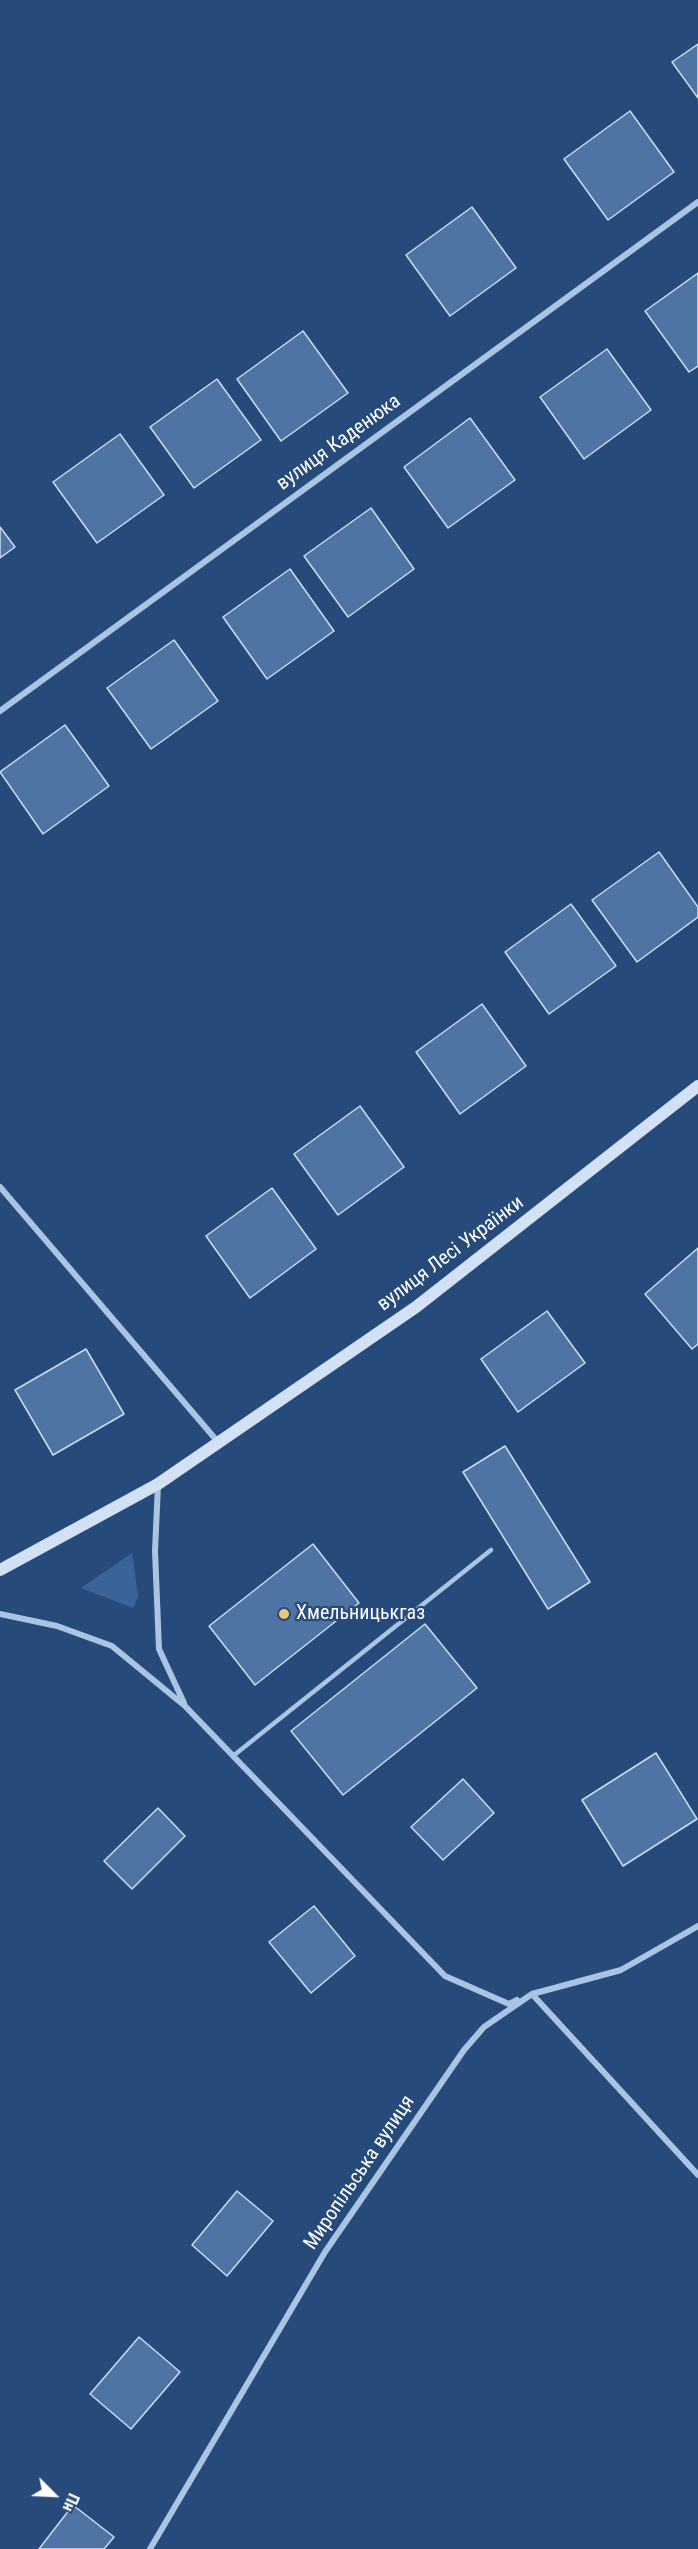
<!DOCTYPE html>
<meta charset="utf-8">
<style>
body{margin:0}
#map{position:relative;width:698px;height:2549px;overflow:hidden;background:#264b7a;font-family:"Roboto Condensed",sans-serif}
canvas{display:block}
.north{position:absolute;left:24px;top:2465px;width:60px;height:60px;-webkit-text-stroke:4px #264b7a;paint-order:stroke;rotate:114deg;font-size:16px;font-weight:700;line-height:24px;text-align:center;color:#fff}
.north::after{content:'';display:block;margin:auto;width:21px;height:27px;background:#fff;clip-path:polygon(50% 0,100% 100%,50% 72%,0 100%)}
</style>
<div id="map">
<canvas width="698" height="2549"></canvas>
<div class="north">Пн</div>
</div>
<script>
const c = document.querySelector('canvas').getContext('2d');
c.lineJoin = 'round';
function paint(path, color) {
  c.fillStyle = color;
  c.fill(path, 'evenodd');
}
function stroke(path, color, width, dash) {
  c.strokeStyle = color;
  c.lineWidth = width;
  c.lineCap = dash ? 'butt' : 'round';
  c.setLineDash(dash || []);
  c.stroke(path);
}
function write(font, color, halo, rows, align = 'center') {
  c.font = font + ' "Roboto Condensed",sans-serif';
  c.lineWidth = 4.5;
  c.setLineDash([]);
  c.textBaseline = 'middle';
  c.strokeStyle = halo;
  c.fillStyle = color;
  for (const [text, x, y, turn = 0] of rows) {
    c.save();
    c.translate(x, y);
    c.rotate((+turn || 0) * Math.PI / 180);
    c.textAlign = isNaN(turn) ? turn : align;
    if (halo) c.strokeText(text, 0, 0);
    c.fillText(text, 0, 0);
    c.restore();
  }
}
const green = new Path2D(`
 M132 1553 138 1597 133 1608 81 1588Z`);
const building = new Path2D(`
 M698 44V98L672 62Z
 M630 111 674 172 608 220 564 159Z
 M472 207 516 268 450 316 406 255Z
 M698 273V366L689 372 645 311Z
 M303 331 348 393 281 441 237 379Z
 M607 349 651 410 584 459 540 397Z
 M217 379 261 440 194 488 150 427Z
 M470 418 515 480 448 528 404 467Z
 M120 434 164 495 97 543 53 482Z
 M371 508 414 569 348 617 304 556Z
 M0 527 15 547 0 558Z
 M290 569 334 631 267 679 223 617Z
 M174 640 218 701 151 749 107 688Z
 M65 725 109 786 43 834 0 772Z
 M659 852 698 907V917L637 962 592 900Z
 M571 904 616 966 549 1014 505 952Z
 M482 1004 526 1066 460 1114 416 1052Z
 M360 1106 404 1167 338 1215 294 1154Z
 M272 1188 316 1249 250 1298 206 1236Z
 M698 1248V1344L692 1349 645 1294Z
 M547 1311 585 1363 518 1412 481 1359Z
 M86 1349 124 1414 53 1455 15 1390Z
 M505 1446 590 1582 548 1609 463 1472Z
 M313 1544 359 1603 255 1685 209 1626Z
 M425 1624 477 1688 343 1795 291 1731Z
 M656 1753 697 1819 623 1866 582 1800Z
 M463 1779 494 1813 443 1860 411 1827Z
 M158 1808 185 1836 132 1889 104 1861Z
 M314 1906 355 1956 311 1993 269 1942Z
 M237 2191 273 2221 227 2276 192 2245Z
 M139 2337 180 2372 131 2429 90 2394Z
 M73 2505 114 2537 104 2549H39Z`);
const lane = new Path2D(`
 M233 1756 491 1550`);
const street = new Path2D(`
 M0 711 698 202
 M0 1187 218 1442
 M158 1485 155 1551 159 1649 184 1703
 M0 1614 57 1626 112 1646 185 1706 445 1976 509 2004 517 2000
 M532 1994 698 2175
 M150 2549 325 2252 464 2050 484 2027 532 1994 621 1970 698 1926`);
const secondary = new Path2D(`
 M0 1570 158 1484 416 1307 698 1086`);
const markers = [
 [284,1614,6,"#ecc86f"]
];
const streetNames = [
 ["вулиця Каденюка",339,443,-36],
 ["вулиця Лесі Українки",451,1254,-37],
 ["Миропільська вулиця",360,2173,-56]
];
const poiNames = [
 ["Хмельницькгаз",296,1614]
];
paint(green, '#3a6498');
paint(building, '#4e74a3');
stroke(building, '#ccdef3', 1.5);
stroke(lane, '#aac4e4', 4.5);
stroke(street, '#aac4e4', 6);
stroke(secondary, '#d2e1f4', 12);
for (const [x, y, r, color] of markers) {
  const dot = new Path2D();
  dot.arc(x, y, r, 0, 2 * Math.PI);
  c.fillStyle = color;
  c.fill(dot);
  stroke(dot, '#264b7a', 2);
}
write('20px', '#fff', '#264b7a', streetNames);
write('20px', '#fff', '#264b7a', poiNames, 'left');
</script>
